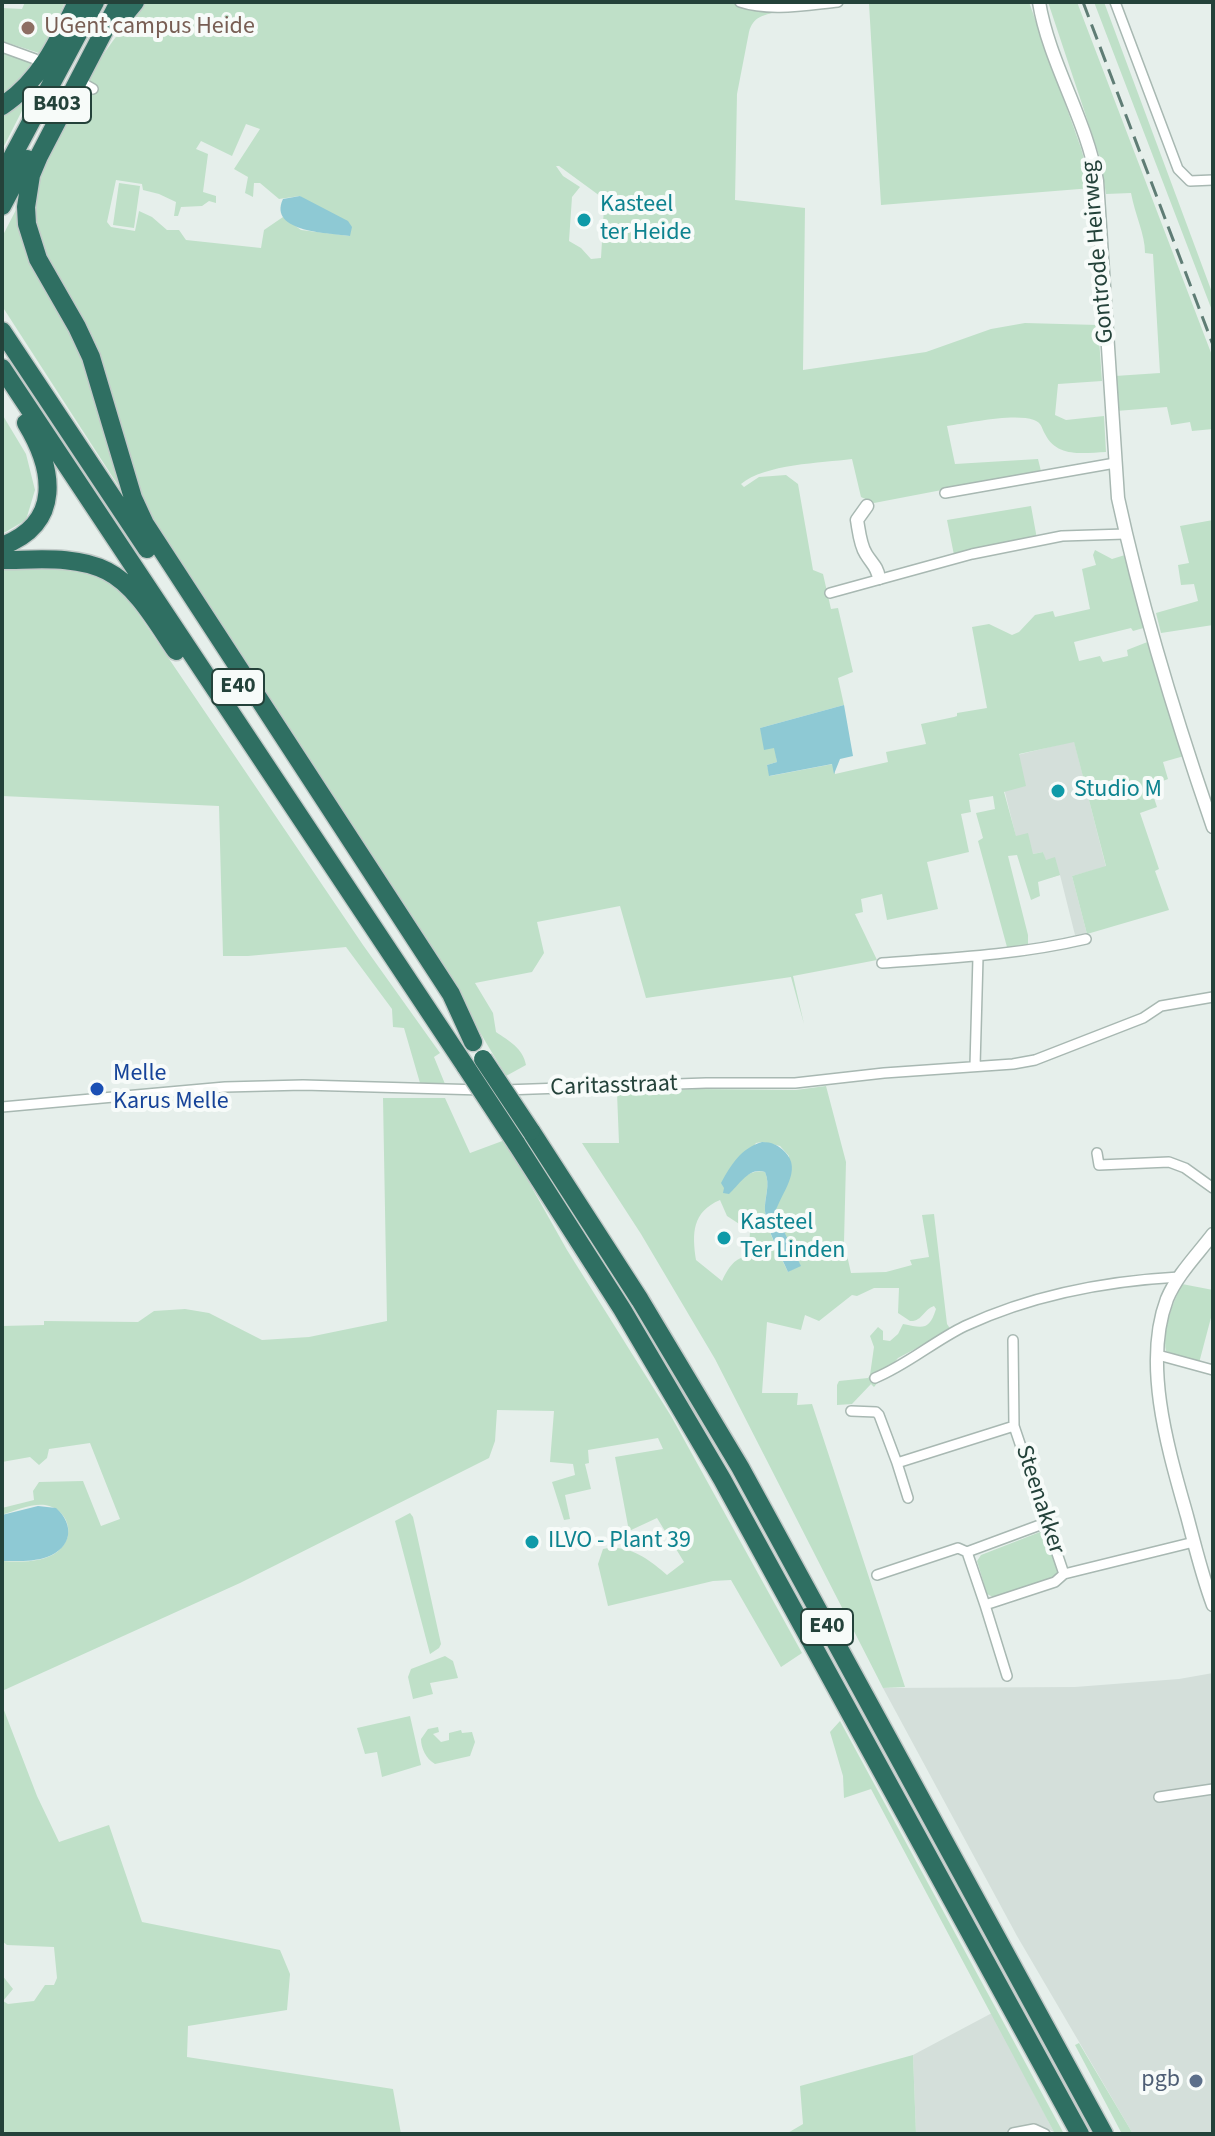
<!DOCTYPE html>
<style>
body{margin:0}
#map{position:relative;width:1215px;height:2136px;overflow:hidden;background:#e6efeb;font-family:"Source Sans 3",sans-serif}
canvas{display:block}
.frame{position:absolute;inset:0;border:4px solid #24423a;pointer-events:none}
</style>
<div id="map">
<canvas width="1215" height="2136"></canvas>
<div class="frame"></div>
</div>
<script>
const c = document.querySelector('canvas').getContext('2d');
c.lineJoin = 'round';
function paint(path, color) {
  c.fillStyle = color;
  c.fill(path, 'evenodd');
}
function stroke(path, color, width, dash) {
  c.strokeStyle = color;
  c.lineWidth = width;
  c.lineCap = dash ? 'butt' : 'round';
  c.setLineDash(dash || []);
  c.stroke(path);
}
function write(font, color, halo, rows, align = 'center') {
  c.font = font + ' "Source Sans 3",sans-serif';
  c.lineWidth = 8;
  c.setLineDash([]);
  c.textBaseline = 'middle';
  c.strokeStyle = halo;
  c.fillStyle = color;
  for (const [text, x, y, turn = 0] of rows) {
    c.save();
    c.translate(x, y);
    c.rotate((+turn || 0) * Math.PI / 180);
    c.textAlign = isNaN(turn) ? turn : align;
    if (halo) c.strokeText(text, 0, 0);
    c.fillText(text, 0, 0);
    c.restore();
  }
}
const built = new Path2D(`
 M1074 741 1106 867 1072 876 1087 934 1075 935 1060 875 1050 878 1043 852 1033 854 1016 837 997 760Z
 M1213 1673V2134H1133L1017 1936 883 1688 1075 1687 1179 1679Z
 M992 2013 1054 2132 1041 2126H1027L1012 2134H916L913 2055Z`);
const green = new Path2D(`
 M25 2H65L42 54 2 41V8L22 9Z
 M146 2H733L755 11 777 12C763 15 753 17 749 32L737 94 735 200 805 208 803 370 926 352 991 329 1025 323 1098 325 1102 381 1058 384 1055 415 1066 420 1104 416 1106 452C1083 453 1057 458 1045 434 1041 427 1042 423 1034 420 1014 413 969 423 947 426L955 464 1038 459 1041 471 874 503 861 497 852 459C821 463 765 464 741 484L744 487 759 477 786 475 798 484 813 570 823 574 831 609 838 608 853 672 838 678 844 705 760 728 775 748 777 762 767 765 770 776 833 764 835 774 888 762 886 752 926 744 921 724 954 717 957 716V713L987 708 972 627 989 624 1012 635 1019 632 1035 615 1053 611 1055 617 1090 609 1082 569 1096 565 1093 555 1095 550 1112 559 1125 555 1147 627 1133 631 1131 628 1074 642 1079 661 1100 656 1103 662 1128 656 1127 650 1150 641 1184 756 1163 762 1168 779 1150 786 1157 807 1140 813 1159 869 1155 871 1169 910 1087 934 1072 876 1106 866 1074 742 1019 754 1026 786 1004 792 1016 836 1028 833 1033 854 1043 852 1046 860 1055 857 1060 875 1038 882 1040 896 1031 900 1017 855 1008 856 1028 935V946L1007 947 978 841 983 838 976 813 995 809 993 796 969 800 971 812 961 814 969 852 927 862 938 909 887 920 882 894 861 899 863 912 855 914 877 960 793 976 804 1024 791 977 646 998 620 906 537 922 544 953 532 972 475 983 493 1013 496 1032C509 1041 523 1048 526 1065L506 1076 454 989 143 515C122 455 118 391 91 333 76 300 48 271 39 236 33 215 35 196 40 176 68 114 97 51 146 2ZM246 124 260 129 234 169 248 177 245 193 253 197 254 183H260L279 199 300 196 350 236 301 230 283 217 264 230 261 248 186 240 179 230H167L152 217 139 211 135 231 111 227 107 222 116 180 142 184 143 190 159 194 176 202 174 216H178L181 207 202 206 209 201 216 203V196L203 192 208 154 196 149 201 141 232 156ZM556 166H559L600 196 604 207 601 258 591 259 581 248 569 241 572 197 580 187 563 176Z
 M878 2H1029L1081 148 1092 188 881 205 869 4Z
 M1048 2H1077L1213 358V429L1192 431 1190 422 1171 425 1167 407 1116 411 1115 376 1160 373 1153 254 1145 253C1145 234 1135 215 1131 193L1106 194 1100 158Z
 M1094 2H1104L1213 295V313Z
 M2 51 35 64 21 82 2 96Z
 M32 91 2 150V111Z
 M119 183 140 186 134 228 113 225Z
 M18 206 22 239 30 261 76 336 123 493 2 306V237Z
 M2 414 26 454 35 490 26 520 2 534Z
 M1031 506 1037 539 954 555 947 520Z
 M1213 520V625L1161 633 1156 613 1198 601 1194 584 1181 585 1178 565 1189 563 1180 526Z
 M2 563 93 571 123 591 363 945 440 1053 434 1057 445 1084 420 1083 404 1028 393 1027 392 1009 346 947 248 956H223L219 806 2 796Z
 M826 1086 846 1162 844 1242 851 1273 886 1272 912 1265 910 1260 929 1257 922 1215 934 1214 947 1324 951 1330 898 1358 874 1387 871 1384 852 1404 837 1405V1385L839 1381 868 1378 870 1375 874 1347 870 1336 878 1327 883 1331V1340L890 1341 898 1334 903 1324C923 1328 929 1331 936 1309L934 1306C924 1309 922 1322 910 1321L898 1313 899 1288H874L857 1296 852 1295 819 1321 805 1315 801 1330 767 1322 762 1393H798L797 1405 812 1404 905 1687 883 1688 715 1359 641 1234 582 1143H619L617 1093 696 1089 796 1090ZM762 1142 780 1146 789 1156 775 1213 800 1265 788 1272C779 1253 767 1231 765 1211 764 1197 771 1185 765 1172 752 1168 737 1182 724 1188L756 1143ZM720 1200 727 1216 750 1231 749 1249 754 1257C737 1254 729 1266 722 1281L696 1260C692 1233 692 1212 720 1200Z
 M383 1098H445L470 1153 505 1140 567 1250 671 1416 802 1653 781 1667 731 1580 713 1581 608 1606 598 1564 603 1549C628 1543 650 1560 667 1575L684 1562 657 1518 629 1531 615 1457 663 1449 658 1438 588 1450 589 1463 585 1464 591 1489 565 1495 570 1519 564 1520 552 1482 575 1475 573 1464 550 1462 554 1411 497 1410 495 1441 489 1458 240 1583 2 1691V1561C20 1562 42 1563 57 1552 77 1537 69 1509 45 1505 33 1503 13 1511 2 1515V1508L34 1500 33 1491 39 1482 83 1481 101 1526 120 1519 90 1443 49 1449 47 1458 39 1465 30 1457 2 1462V1326L44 1325V1321L138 1322 154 1311 185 1309 209 1313 262 1340 309 1337 387 1321Z
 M1182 1284 1213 1290V1310L1199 1363 1166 1351C1162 1331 1173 1302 1182 1284Z
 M410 1513 413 1517 441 1644 439 1648 430 1654 395 1521Z
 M1040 1532 1046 1533 1059 1572 1056 1577 993 1597 987 1594 977 1561 981 1555Z
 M445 1656 453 1661 458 1678 430 1683 433 1694 413 1699 408 1677 411 1669Z
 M2 1705 37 1796 59 1842 109 1825 142 1922 280 1950 290 1974 287 2010 188 2026 187 2057 393 2089 401 2134H2V1975L13 1989 3 2001 8 2004 34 2001 45 1985H54L57 1978 54 1947 7 1945 2 1941Z
 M410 1716 421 1765 382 1777 377 1752 365 1754 357 1728Z
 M840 1721 1064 2134H1055L871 1789 844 1798 843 1776 830 1732Z
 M438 1727 439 1732 433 1734 441 1742 449 1740V1733L461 1730 462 1733 472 1732 475 1742 470 1756 435 1764C426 1759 421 1748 421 1739L428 1729Z
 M1079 2043 1133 2134H1122L1075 2045Z
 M913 2055 916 2134H786L803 2124 800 2086Z`);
const water = new Path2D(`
 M300 196 348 221 352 227 350 236C332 233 267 233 283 199Z
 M844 705 853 756 840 759 834 774 832 764 769 776 767 765 777 762 774 748 764 750 760 728Z
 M762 1142C772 1142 778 1145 785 1152 803 1170 781 1193 775 1213L801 1266 788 1272C780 1254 767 1231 765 1211 764 1198 771 1185 765 1172 749 1167 740 1184 729 1194L723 1193 724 1188 721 1183C731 1165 741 1148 762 1142Z
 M38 1506 56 1508C75 1525 72 1548 47 1557 33 1562 17 1561 2 1561V1515Z`);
const minor = new Path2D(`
 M740 2C770 12 807 5 838 2
 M1115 2 1178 169 1190 181 1213 180
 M2 47 35 59
 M86 85 93 89
 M945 493 1115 463
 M830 593 972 554 1062 536 1125 534
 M882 963C951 958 1018 955 1086 939
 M975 1066 978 957
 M504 1090 706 1083H795L884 1073 1013 1064 1035 1060 1143 1018 1161 1006 1213 997
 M2 1107 225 1087 303 1085 482 1090
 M1097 1153 1099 1165 1169 1162 1185 1168 1213 1188
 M1013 1340 1014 1426 1064 1574
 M1158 1355 1213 1370
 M875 1378C907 1365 934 1341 965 1326 1032 1295 1105 1281 1179 1277
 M851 1411 876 1412 879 1415 897 1463 1014 1426
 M897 1463 908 1498
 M967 1552 1048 1522
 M877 1575 958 1548 967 1552 985 1605 1055 1582 1064 1574 1194 1542
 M985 1605 1007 1676
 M1159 1797 1213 1789
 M1013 2133 1034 2129 1045 2134`);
const tertiary = new Path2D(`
 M1039 2C1049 63 1087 120 1097 181L1118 498C1142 609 1176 720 1213 827
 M867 506 857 520C859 531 860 545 866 554 872 564 877 566 879 578
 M1213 1234C1197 1255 1177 1275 1167 1299 1142 1365 1169 1452 1187 1516 1195 1546 1202 1576 1213 1605`);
const motorway = new Path2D(`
 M119 2 39 156 31 175 26 207 27 224 38 259 77 327 91 357 133 498 145 524 451 994 473 1042
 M116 25 135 2
 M2 106C40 81 58 42 77 2
 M2 176 95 2
 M2 206 27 159
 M2 331 147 549
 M2 368 466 1067
 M2 546C63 523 54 469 26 423
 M2 560C36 560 76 555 107 571 137 586 158 625 176 651
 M531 1131 640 1300 740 1467 1104 2134
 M516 1143 622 1309 722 1479 1080 2134`);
const rail = new Path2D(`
 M1083 2 1213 345`);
const motorwayBridge = new Path2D(`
 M483 1059 531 1131
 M466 1067 516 1143`);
const markers = [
 [28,28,8,"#8d6e63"],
 [584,220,8,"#0f9aa8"],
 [1058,791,8,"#0f9aa8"],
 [97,1089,8,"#1a4fb4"],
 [724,1238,8,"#0f9aa8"],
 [532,1542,8,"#0f9aa8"],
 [1196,2081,8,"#5c6f8a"]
];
const shields = [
 [57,105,68],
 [238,687,52],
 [827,1627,52]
];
const shieldNames = [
 ["B403",57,105],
 ["E40",238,687],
 ["E40",827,1627]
];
const educationNames = [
 ["UGent campus Heide",44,28]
];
const cultureNames = [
 ["Kasteel",600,206],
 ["ter Heide",600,234],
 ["Studio M",1074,791],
 ["Kasteel",740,1224],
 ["Ter Linden",740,1252],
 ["ILVO - Plant 39",548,1542]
];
const streetNames = [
 ["Gontrode Heirweg",1099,252,-95],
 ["Caritasstraat",614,1087,-2],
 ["Steenakker",1039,1500,72]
];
const transitNames = [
 ["Melle",113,1075],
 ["Karus Melle",113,1103]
];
const serviceNames = [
 ["pgb",1180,2081]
];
paint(built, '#d4dfda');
paint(green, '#bfe0c8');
paint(water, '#8ec9d4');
stroke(minor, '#a8b8b2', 12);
stroke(tertiary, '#a8b8b2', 15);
stroke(motorway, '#c2cac8', 21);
stroke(minor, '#fff', 9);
stroke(tertiary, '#fff', 12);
stroke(motorway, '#2f6f62', 18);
stroke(rail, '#5f7d75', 3, [16, 8]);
stroke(motorwayBridge, '#c2cac8', 21, []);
stroke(motorwayBridge, '#2f6f62', 18);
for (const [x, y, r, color] of markers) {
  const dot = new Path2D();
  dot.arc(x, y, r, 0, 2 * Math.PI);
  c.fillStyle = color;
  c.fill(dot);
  stroke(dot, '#f7fbf9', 3);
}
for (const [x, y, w] of shields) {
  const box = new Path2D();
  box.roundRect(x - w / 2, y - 18, w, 36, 6);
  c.fillStyle = '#f7fbf9';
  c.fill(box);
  stroke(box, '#24423a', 2);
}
write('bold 22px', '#24423a', null, shieldNames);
write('24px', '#785e54', '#f7fbf9', educationNames, 'left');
write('24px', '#0d838f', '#f7fbf9', cultureNames, 'left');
write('24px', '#24423a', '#f7fbf9', streetNames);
write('24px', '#164399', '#f7fbf9', transitNames, 'left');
write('24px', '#4e5e75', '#f7fbf9', serviceNames, 'right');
</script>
